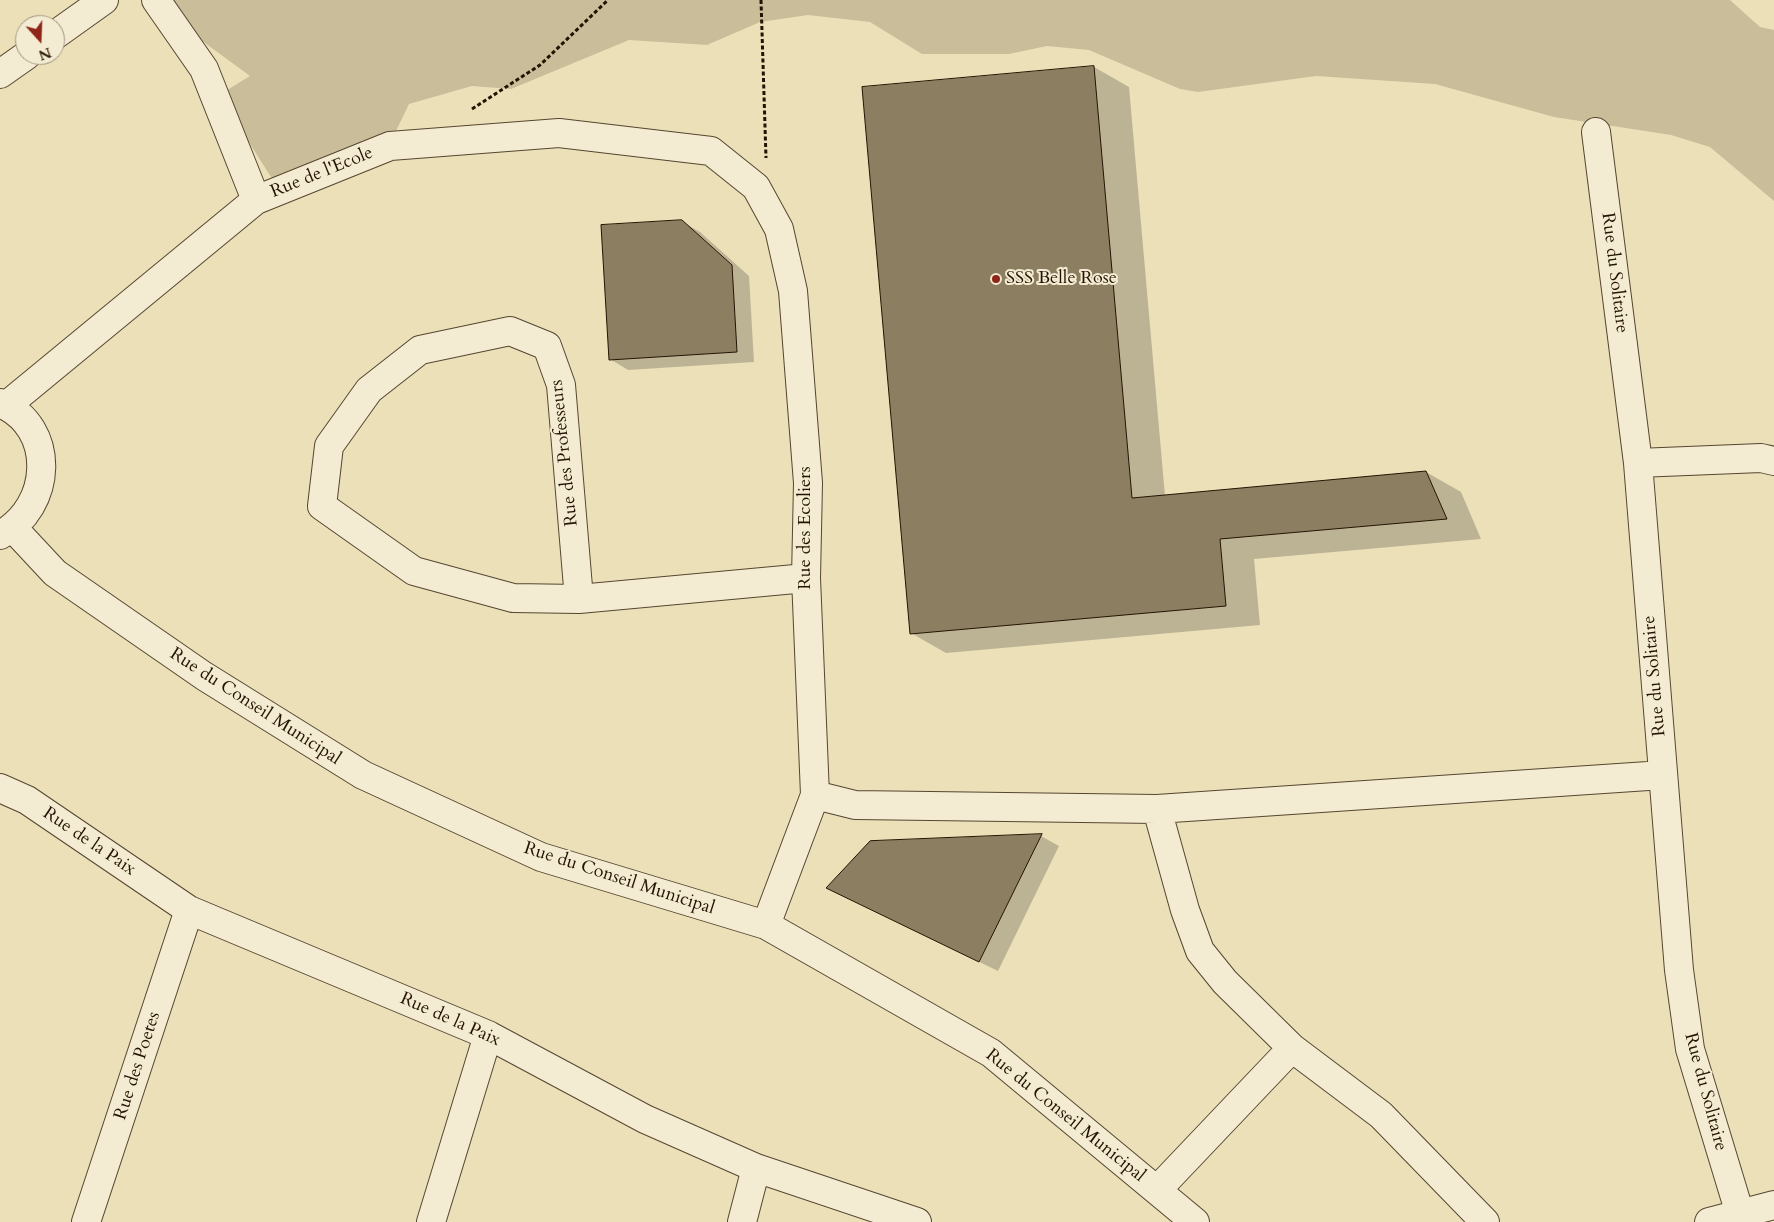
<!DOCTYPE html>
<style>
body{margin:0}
#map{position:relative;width:1774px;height:1222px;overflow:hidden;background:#ece0b9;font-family:Cardo,serif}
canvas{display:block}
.north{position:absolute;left:15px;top:15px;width:50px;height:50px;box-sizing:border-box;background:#f3ebd2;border:1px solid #a0957f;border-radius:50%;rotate:160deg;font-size:14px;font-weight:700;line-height:20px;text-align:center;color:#241302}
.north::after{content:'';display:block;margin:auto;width:18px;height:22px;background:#8f2418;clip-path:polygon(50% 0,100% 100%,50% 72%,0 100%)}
</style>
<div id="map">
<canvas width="1774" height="1222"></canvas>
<div class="north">N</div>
</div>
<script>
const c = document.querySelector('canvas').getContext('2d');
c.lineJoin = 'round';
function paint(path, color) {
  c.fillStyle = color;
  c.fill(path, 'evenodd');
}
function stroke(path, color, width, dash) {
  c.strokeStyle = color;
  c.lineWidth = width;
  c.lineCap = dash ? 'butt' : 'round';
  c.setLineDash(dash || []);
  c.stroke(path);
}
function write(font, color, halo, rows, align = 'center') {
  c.font = font + ' Cardo,serif';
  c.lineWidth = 4;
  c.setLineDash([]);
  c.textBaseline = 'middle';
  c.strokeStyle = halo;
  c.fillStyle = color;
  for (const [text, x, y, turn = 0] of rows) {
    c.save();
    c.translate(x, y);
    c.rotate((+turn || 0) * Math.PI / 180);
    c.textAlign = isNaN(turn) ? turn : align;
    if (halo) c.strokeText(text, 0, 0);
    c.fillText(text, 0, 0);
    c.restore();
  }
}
const green = new Path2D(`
 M167 0H1730L1760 27 1774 30V201L1710 147 1671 135 1554 117 1435 84 1316 76 1198 92 1180 89 1089 50 1047 46 1009 54H922L870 22 808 15 760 22 707 45 629 40 511 89 472 86 409 104 396 131 321 182 271 177 219 95 250 76 190 32Z`);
const shadow = new Path2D(`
 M1094 67 1129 87 1165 496 1426 472 1461 492 1481 539 1254 559 1260 625 946 653 911 633Z
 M681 221 700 232 749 276 754 362 628 370 610 359Z
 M1041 836 1059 846 998 971 828 888 871 842Z`);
const building = new Path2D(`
 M1094 66 1132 498 1426 471 1447 519 1220 539 1226 606 910 634 862 87Z
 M682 220 732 265 737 352 609 360 601 225Z
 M1042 834 979 962 826 888 870 841Z`);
const path = new Path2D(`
 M761 0 766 158
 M472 109 540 65 608 0`);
const minor = new Path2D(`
 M156 0 204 69 256 200
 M55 35 104 0
 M0 74 27 55
 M1596 132 1638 463 1679 970 1690 1049 1740 1214
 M0 403C57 427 53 507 0 535
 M6 406 256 200 390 146 559 133 711 151 756 187 779 229 793 291 808 483 806 578 815 795 766 925
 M1638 463 1761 458 1774 461
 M13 528 55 573 204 676 363 775 541 857 766 925 991 1053 1195 1222
 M579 599 561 385 547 346 510 331 420 350 369 390 329 446 322 506 414 571 513 598 579 599 806 578
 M0 788 27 800 189 910 488 1035 645 1119 756 1168 917 1222
 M815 795 855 805 1157 809 1663 775
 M1157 809 1185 910 1200 951 1225 982 1292 1048 1381 1115 1485 1222
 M1157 1190 1292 1048
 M86 1222 189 910
 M431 1222 488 1035
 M742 1222 756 1168
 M1709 1222 1774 1205`);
const markers = [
 [996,279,5,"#8f2418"]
];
const streetNames = [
 ["Rue de l'Ecole",322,173,-22],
 ["Rue du Solitaire",1614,273,83],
 ["Rue des Professeurs",565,453,-96],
 ["Rue des Ecoliers",806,528,-90],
 ["Rue du Solitaire",1655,676,-95],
 ["Rue du Conseil Municipal",255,707,33],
 ["Rue de la Paix",89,842,34],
 ["Rue du Conseil Municipal",619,879,18],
 ["Rue de la Paix",450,1020,24],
 ["Rue des Poetes",138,1066,-72],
 ["Rue du Solitaire",1705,1092,75],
 ["Rue du Conseil Municipal",1065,1116,39]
];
const poiNames = [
 ["SSS Belle Rose",1006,279]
];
paint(green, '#cabd9a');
paint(shadow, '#0003');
paint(building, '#8c7e61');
stroke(building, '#241302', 1);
stroke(minor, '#564630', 30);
stroke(path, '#241302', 3, [4, 2.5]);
stroke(minor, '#f3ebd2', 28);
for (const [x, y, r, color] of markers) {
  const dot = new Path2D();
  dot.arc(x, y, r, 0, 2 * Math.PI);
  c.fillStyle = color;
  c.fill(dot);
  stroke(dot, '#f3ebd2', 2);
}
write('18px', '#241302', '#f3ebd2', streetNames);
write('18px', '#241302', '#f3ebd2', poiNames, 'left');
</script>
